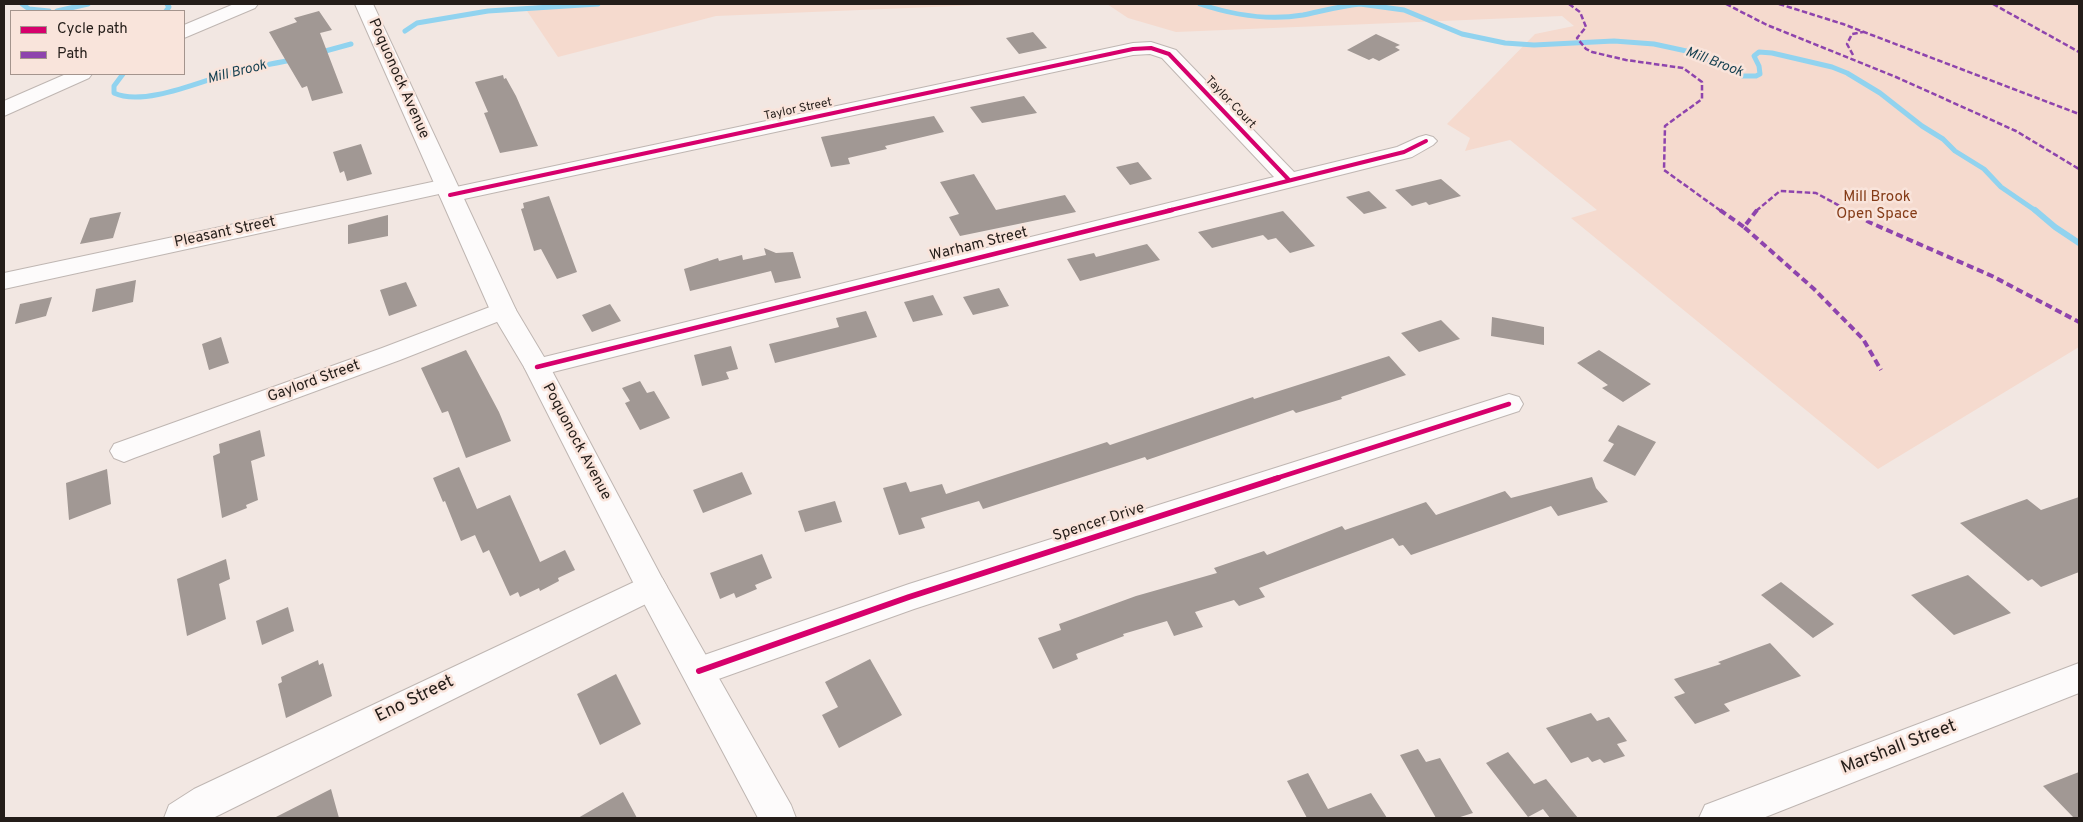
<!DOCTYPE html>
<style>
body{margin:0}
#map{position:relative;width:2083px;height:822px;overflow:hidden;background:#f2e7e2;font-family:Overpass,sans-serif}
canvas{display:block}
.frame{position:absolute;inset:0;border:5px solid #241d19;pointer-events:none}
.legend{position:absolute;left:10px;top:10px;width:175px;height:65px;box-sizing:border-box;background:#f9e4db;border:1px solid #a4948d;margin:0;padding:6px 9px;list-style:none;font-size:15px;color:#241d19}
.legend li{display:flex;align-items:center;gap:10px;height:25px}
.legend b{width:25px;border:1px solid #a4948d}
</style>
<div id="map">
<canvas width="2083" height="822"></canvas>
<div class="frame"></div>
<ul class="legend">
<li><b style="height:6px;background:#d6006c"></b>Cycle path</li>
<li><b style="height:6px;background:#8e44ad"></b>Path</li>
</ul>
</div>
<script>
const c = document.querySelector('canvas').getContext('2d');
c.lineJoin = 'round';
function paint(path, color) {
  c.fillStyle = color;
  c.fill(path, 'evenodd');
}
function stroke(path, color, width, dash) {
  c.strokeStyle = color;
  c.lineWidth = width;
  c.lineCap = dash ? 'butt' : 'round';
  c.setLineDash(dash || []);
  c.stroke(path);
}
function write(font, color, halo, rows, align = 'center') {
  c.font = font + ' Overpass,sans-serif';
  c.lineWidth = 5;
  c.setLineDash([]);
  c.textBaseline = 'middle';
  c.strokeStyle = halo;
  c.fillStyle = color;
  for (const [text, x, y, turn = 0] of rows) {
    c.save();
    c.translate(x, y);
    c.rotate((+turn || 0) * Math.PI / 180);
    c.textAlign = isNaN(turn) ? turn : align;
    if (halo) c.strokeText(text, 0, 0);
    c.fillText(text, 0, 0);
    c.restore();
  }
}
const green = new Path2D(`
 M541 4H979L980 5 716 16 558 57 525 8Z
 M1107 4H2079V347L1878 469 1571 218 1597 210 1510 140 1465 151 1470 138 1447 124 1535 34 1574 26 1562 16 1176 32 1128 18Z`);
const streamFar1 = new Path2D(`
 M22 4 29 9 49 11
 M1200 4C1233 15 1268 21 1303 15 1322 11 1340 6 1360 4
 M1360 4 1404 10 1462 34 1505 43 1534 45 1614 41 1654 44 1691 52 1742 76H1756L1760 74 1759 66 1754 56 1759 52 1772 53 1832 67 1847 73 1880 93 1922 126 1943 139 1955 151 1984 169 2001 187 2036 211
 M57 11 88 4
 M166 11 169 7 167 4
 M405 31 417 23 488 11 598 4
 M318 53 351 44
 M123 74 114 86V93C143 107 201 81 230 73 251 67 274 64 295 59`);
const stream = new Path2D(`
 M2035 210 2055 227 2079 243`);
const building = new Path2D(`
 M319 11 332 30 320 33 343 93 312 101 307 86 302 88 269 32 297 22 294 18Z
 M1033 32 1047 48 1019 54 1006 38Z
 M1376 34 1400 45 1395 47 1400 50 1379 61 1373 58 1369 60 1347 50Z
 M503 75 504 79 506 78 516 96 538 146 500 153 484 113 488 112 475 82Z
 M1024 96 1037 113 982 123 970 107Z
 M934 116 944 132 885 146 887 149 848 158 850 164 831 167 821 137Z
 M361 144 372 174 347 181 344 171 340 173 333 152Z
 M1138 162 1152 179 1130 185 1116 167Z
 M974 174 996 210 1065 195 1076 212 960 236 949 217 959 214 940 182Z
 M1441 179 1461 196 1429 205 1426 202 1412 206 1395 190Z
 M1369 191 1387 208 1364 214 1346 197Z
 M549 196 577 272 557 279 541 249 534 251 521 209 524 208 523 203Z
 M1283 211 1315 246 1290 253 1276 238 1268 240 1263 235 1212 248 1198 232Z
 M121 212 113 238 80 244 90 218Z
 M388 215V236L348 244V225Z
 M1147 244 1160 260 1080 281 1067 259 1094 253 1096 257Z
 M764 248 776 253 793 252 801 278 775 283 771 271 690 291 684 269 718 258 719 261 742 255 743 260 766 255Z
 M136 280 133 302 92 312 96 289Z
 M406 282 417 306 389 316 380 290Z
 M999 288 1009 306 973 315 963 297Z
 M933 295 943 315 913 322 904 302Z
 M52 297 46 316 15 324 20 304Z
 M610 304 621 321 592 332 582 315Z
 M866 311 877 337 775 363 769 344 839 327 836 318Z
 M1492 317 1544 327V345L1491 336Z
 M1441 320 1460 339 1419 352 1401 333Z
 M221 337 229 363 209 370 202 344Z
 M731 346 738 369 726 372 729 379 702 386 694 355Z
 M466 350 499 412 511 441 466 458 448 411 442 413 421 368Z
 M1599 350 1651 384 1623 402 1602 388 1608 385 1577 363Z
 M1389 356 1406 375 1341 397 1342 399 1296 413 1293 410 1147 460 1145 457 983 509 979 501 921 518 925 528 899 535 883 488 906 482 910 492 942 484 946 494 1107 442 1110 445 1253 397 1254 399Z
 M640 381 647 393 654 391 670 418 640 430 625 403 630 401 622 388Z
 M1618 425 1656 442 1635 476 1603 461 1614 444 1608 441Z
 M260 430 265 456 251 461 258 500 246 505 247 508 222 518 213 456 220 453 219 444Z
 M459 467 477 509 510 495 540 562 565 550 575 570 558 578 559 581 540 591 539 588 520 597 518 592 510 596 489 550 483 553 475 535 461 541 445 501 443 502 433 478Z
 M107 469 111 504 69 520 66 483Z
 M742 472 752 494 703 513 693 490Z
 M1592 477 1596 488 1608 502 1558 516 1551 506 1411 555 1403 545 1399 546 1393 538 1259 588 1265 597 1239 606 1234 600 1195 612 1203 627 1174 636 1167 621 1123 634 1124 636 1076 654 1078 659 1053 669 1038 638 1061 630 1059 624 1136 596 1217 573 1214 568 1264 551 1267 555 1342 526 1345 530 1426 502 1436 515 1505 491 1511 498Z
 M2079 497V572L2041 587 2032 579 2028 581 1960 523 2027 499 2041 510Z
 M835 501 842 522 805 532 798 511Z
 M762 554 772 578 755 585 757 589 736 598 734 593 720 599 710 573Z
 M226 559 230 579 219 584 226 619 187 636 177 579Z
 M1968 575 2011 613 1954 635 1911 595Z
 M1781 582 1834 624 1813 638 1761 595Z
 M288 607 294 631 262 645 256 621Z
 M1770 643 1801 676 1724 704 1730 711 1695 724 1674 697 1685 693 1674 679 1721 664 1718 662Z
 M870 659 902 715 839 748 822 715 838 707 825 682Z
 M318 660 319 665 323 663 332 696 286 718 278 684 282 682 281 677Z
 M616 674 641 724 600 745 577 694Z
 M1591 713 1597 721 1609 717 1627 741 1617 744 1625 756 1604 763 1600 759 1592 762 1588 757 1571 763 1546 728Z
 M1418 749 1426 762 1440 758 1473 813 1457 818H1436L1400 755Z
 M1508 752 1534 784 1546 779 1578 818H1550L1543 809 1528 817 1486 763Z
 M2079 772V818H2074L2043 786Z
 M1308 773 1328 809 1371 793 1387 818H1307L1287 781Z
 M331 789 339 818H274Z
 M623 792 637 818H578Z`);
const minor = new Path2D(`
 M234 4H258L255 8 184 38V25Z
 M1151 42 1176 50 1294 172 1397 147 1419 137 1426 135 1433 137 1437 141 1433 145 1412 157 537 376 528 373 524 367 528 361 1274 177 1162 58 1150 54 1133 55 450 202 442 200 439 194 4 289V273L446 179 454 181 456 187 1133 43Z
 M66 74H92L89 78 4 116V101Z
 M503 302 512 304 516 310 512 316 400 360 134 458 124 462 114 458 110 451 114 444 382 348Z
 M1509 394 1519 397 1523 404 1519 411 914 609 699 686 687 681 682 671 687 661 909 584Z
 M651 574 662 578 667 587 662 596 213 818H164L169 805 194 789Z
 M2079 663V693L1763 818H1699L1705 805Z`);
const major = new Path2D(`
 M355 4H373L516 310 550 367 662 578 791 805 796 818H758L640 596 524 367 490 310Z`);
const quietFar1 = new Path2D(`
 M1569 4 1580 12 1586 27 1577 38 1586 49 1592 52 1626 60 1683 68 1702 82V99L1665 126 1664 170 1721 211
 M1726 4 1767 25 1896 77 2016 131 2079 169
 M1779 4 1843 24 2079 114
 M1993 4 2079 52
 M1853 55 1847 44 1852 34 1863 32
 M1756 211 1780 191 1816 193 1849 211`);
const quiet = new Path2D(`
 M1720 210 1744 227
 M1757 210 1744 227 1814 289 1863 339 1881 370
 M1847 210 1871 223 1992 276 2079 322`);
const cyclewayFar2 = new Path2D(`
 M450 195 1133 49 1151 48 1169 54 1289 180
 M1167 211 1404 152 1426 141`);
const cyclewayFar1 = new Path2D(`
 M537 367 1172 210
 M1274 479 1509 404`);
const cycleway = new Path2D(`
 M699 671 909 597 1278 478`);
const farStreetnames = [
 ["Taylor Court",1230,103,46],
 ["Taylor Street",798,110,-12]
];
const farWaternames = [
 ["Mill Brook",1714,63,21],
 ["Mill Brook",237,73,-14]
];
const streetNames = [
 ["Poquonock Avenue",398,79,66],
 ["Pleasant Street",225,233,-12],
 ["Warham Street",979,245,-14],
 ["Gaylord Street",314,382,-20],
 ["Poquonock Avenue",576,442,62],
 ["Spencer Drive",1099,523,-18]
];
const parkNames = [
 ["Mill Brook",1877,198],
 ["Open Space",1877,215]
];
const nearStreetnames = [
 ["Eno Street",415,700,-26],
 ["Marshall Street",1899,748,-21]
];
paint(green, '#f5dace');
stroke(streamFar1, '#91d3ef', 5);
stroke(stream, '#91d3ef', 6);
paint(building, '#a19894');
stroke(minor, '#bfb6b2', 2);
stroke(major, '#bfb6b2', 2);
paint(minor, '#fdfbfb');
paint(major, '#fdfbfb');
stroke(quietFar1, '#8e44ad', 2.5, [5.5, 2.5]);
stroke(quiet, '#8e44ad', 4, [7, 4]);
stroke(cyclewayFar2, '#d6006c', 4);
stroke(cyclewayFar1, '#d6006c', 4.5);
stroke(cycleway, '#d6006c', 6);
write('12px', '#241d19', '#f9e4db', farStreetnames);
write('italic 14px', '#133f50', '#f9e4db', farWaternames);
write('15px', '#241d19', '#f9e4db', streetNames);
write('15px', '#843b17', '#f9e4db', parkNames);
write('18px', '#241d19', '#f9e4db', nearStreetnames);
</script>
